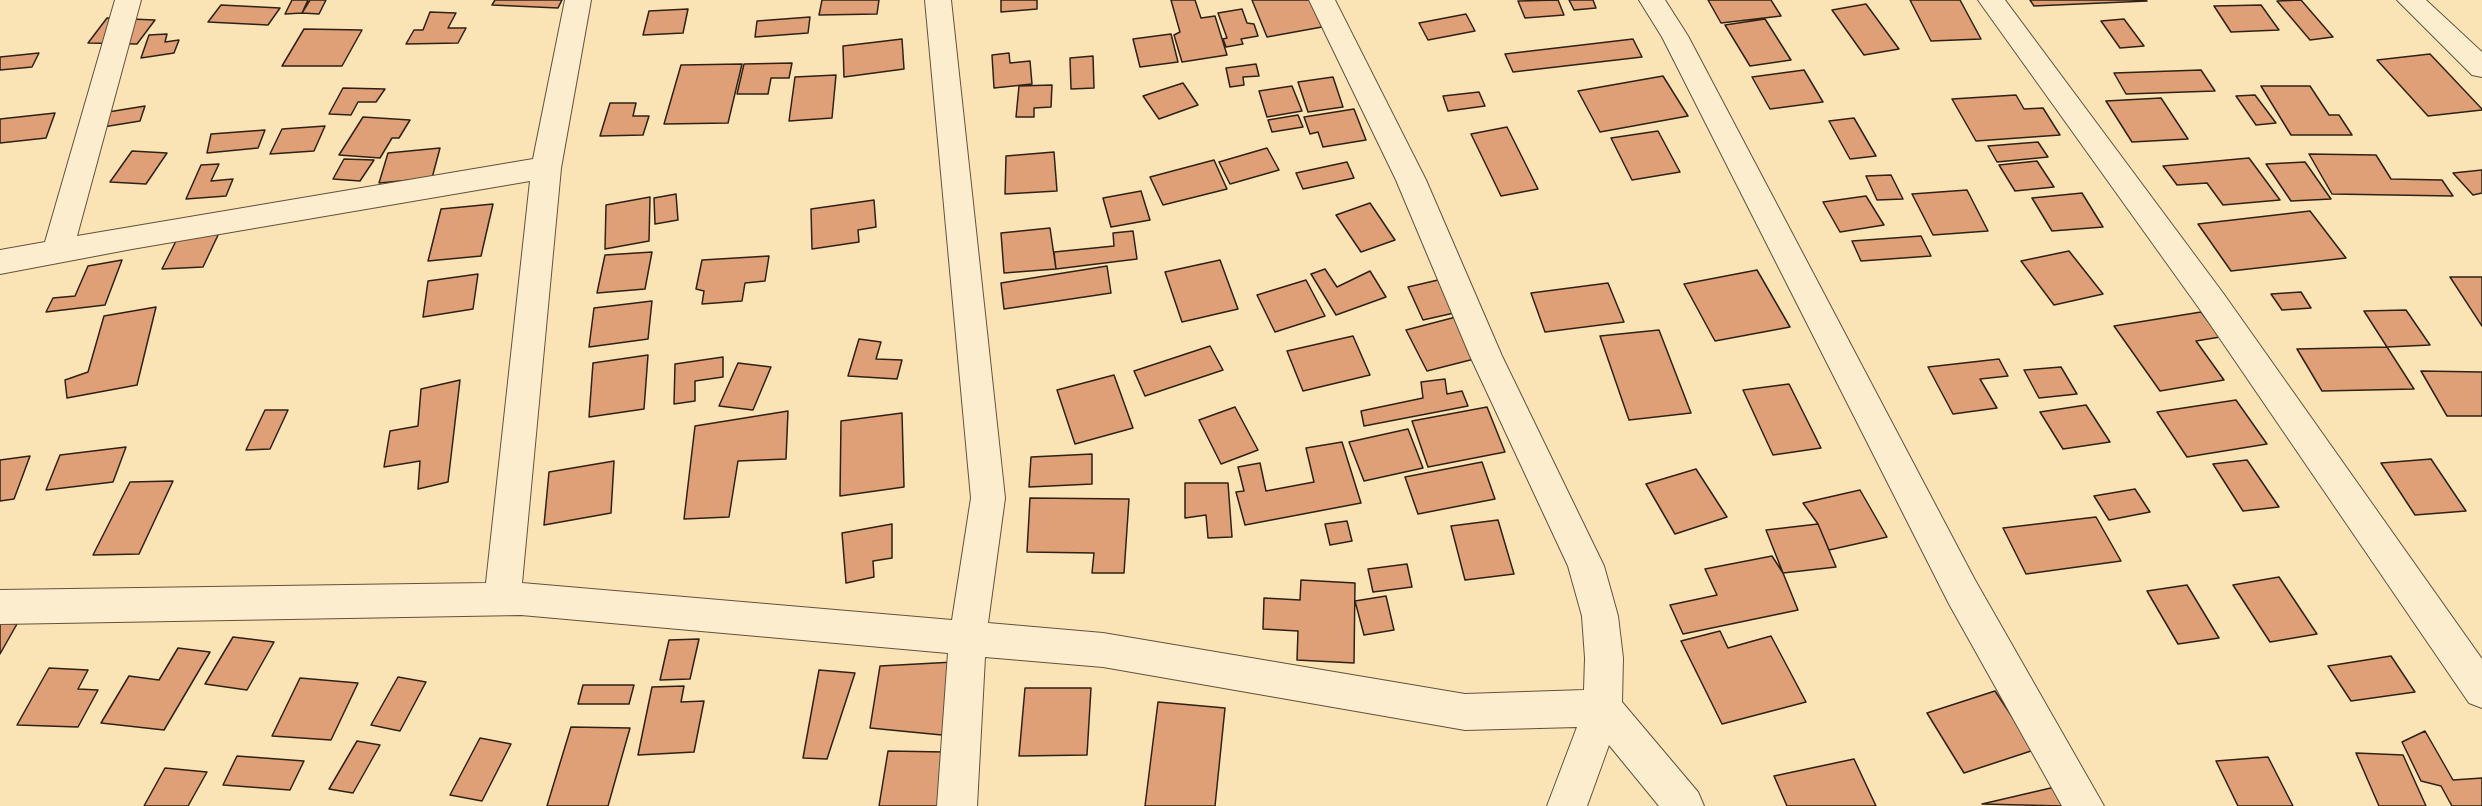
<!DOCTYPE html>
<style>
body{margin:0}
canvas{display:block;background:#fae3b5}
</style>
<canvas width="2482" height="806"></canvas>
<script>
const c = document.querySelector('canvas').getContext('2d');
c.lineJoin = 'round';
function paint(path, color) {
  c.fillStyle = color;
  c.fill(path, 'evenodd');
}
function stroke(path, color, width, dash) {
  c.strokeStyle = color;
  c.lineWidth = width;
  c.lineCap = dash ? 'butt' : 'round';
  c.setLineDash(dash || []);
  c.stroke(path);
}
const building = new Path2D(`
 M292 0H308L302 13 285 14Z
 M310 0H326L319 14 302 13Z
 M495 0H562L558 8 492 5Z
 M822 0H879L877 14 819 15Z
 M1001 0H1037V9L1001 12Z
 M1171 0H1195L1201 18 1215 16 1227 55 1182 62 1174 35 1180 32Z
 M1252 0H1310L1322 27 1267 37Z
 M1558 0 1564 15 1525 18 1518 1Z
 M1569 0H1593L1596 8 1574 10Z
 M1708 0H1771L1781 16 1721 23Z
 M1910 0H1960L1981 39 1931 41Z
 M2030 0H2146L2147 1 2034 6Z
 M2301 0 2333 37 2310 40 2277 1Z
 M1866 4 1899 49 1864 55 1832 10Z
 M221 5 280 8 268 25 208 22Z
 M2261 5 2279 30 2231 32 2214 6Z
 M688 9 683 33 643 35 649 11Z
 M1242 9 1247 23 1254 24 1258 36 1241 39 1243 44 1226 47 1223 39 1227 38 1218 13Z
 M430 12 456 13 448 28H466L458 43 406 44 414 30H423Z
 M1466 14 1475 31 1428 40 1419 23Z
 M810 17 808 33 755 37 757 21Z
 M107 18 155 20 137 44 88 43Z
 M1765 19 1791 60 1750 66 1725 25Z
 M2124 19 2144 46 2120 48 2101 21Z
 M304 29 362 30 342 66H282Z
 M167 34 165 42 179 40 174 53 141 58 149 35Z
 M1171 34 1178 62 1140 67 1133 39Z
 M902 39 904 69 844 77 843 46Z
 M1633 39 1642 57 1513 72 1505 54Z
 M39 53 32 67 0 70V57Z
 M1009 53 1010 63 1030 61 1032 84 994 88 992 55Z
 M2430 54 2482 109V110L2428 116 2377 60Z
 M1093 56 1094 88 1071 89 1070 58Z
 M792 63 789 78H771L768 94H737L744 64Z
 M742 64 728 123 664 124 681 65Z
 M1256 64 1259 76 1243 77 1244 85 1230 87 1226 68Z
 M1804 70 1823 102 1770 109 1752 77Z
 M2201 70 2215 91 2126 94 2114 73Z
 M836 75 832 118 789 121 795 77Z
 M1663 76 1688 116 1600 132 1578 91Z
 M1333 77 1343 107 1308 112 1298 82Z
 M1183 83 1198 105 1159 119 1143 96Z
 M1052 85 1051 107 1034 108V117H1016L1019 86Z
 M1292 86 1302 111 1267 117 1259 91Z
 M2261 86H2310L2329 115H2339L2352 135H2291Z
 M343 88 385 89 376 102H358L351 115 329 114Z
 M1479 92 1485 106 1448 111 1443 96Z
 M2016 95 2024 109 2043 108 2060 135 1976 141 1952 99Z
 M2255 95 2276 123 2256 125 2236 96Z
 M2161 98 2188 139 2132 142 2106 101Z
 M610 103H636L633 116H649L643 135 600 136Z
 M145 106 140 121 97 128 102 113Z
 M1354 109 1366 140 1323 147 1318 132 1310 134 1304 117Z
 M55 113 46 138 0 143V119Z
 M1298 115 1303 127 1272 132 1268 120Z
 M363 117 410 120 399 138H392L380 158 339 155Z
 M1854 118 1876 156 1850 159 1829 121Z
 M325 126 314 151 270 154 282 129Z
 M1507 127 1538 189 1501 196 1471 134Z
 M265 130 258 148 207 153 211 134Z
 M1658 131 1680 172 1632 180 1611 138Z
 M2038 142 2048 157 1997 162 1988 146Z
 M440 148 432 178 379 183 388 153Z
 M1267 148 1279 170 1230 184 1219 162Z
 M132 151 167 153 146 184 110 182Z
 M1054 152 1057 191 1005 194 1006 156Z
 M2309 154 2376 155 2391 179 2442 180 2453 196 2332 194Z
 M2249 158 2280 200 2223 205 2207 183 2177 185 2163 166Z
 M344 159 374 160 360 181 333 179Z
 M1214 160 1227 189 1163 205 1150 177Z
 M2037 161 2054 187 2015 191 1999 165Z
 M1347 162 1354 178 1303 189 1296 173Z
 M2305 162 2331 199 2291 201 2266 164Z
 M219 164 211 181 233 179 226 196 186 199 201 165Z
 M2482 170V193L2473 195 2453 173Z
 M1891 175 1903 199 1877 200 1866 176Z
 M1967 190 1988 231 1933 235 1912 194Z
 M1141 191 1150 220 1111 227 1103 198Z
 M2082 193 2103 227 2052 231 2032 198Z
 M676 194 678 220 655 224 654 198Z
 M1866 196 1884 225 1840 232 1823 202Z
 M650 197 649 241 605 249 606 205Z
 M874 200 876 227 858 230 859 242 812 249 811 209Z
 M1370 203 1395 240 1361 252 1336 215Z
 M493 204 481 256 428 261 441 209Z
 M2310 211 2346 258 2231 271 2198 224Z
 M1050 228 1056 269 1004 273 1001 233Z
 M1133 231 1137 259 1056 269 1054 252 1114 246 1113 233Z
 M219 233 203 267 162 269 179 235Z
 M1921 236 1931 256 1861 261 1852 241Z
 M2069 251 2103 294 2054 305 2021 261Z
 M652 252 645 289 597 293 605 255Z
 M769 256 765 281 745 283 742 301 702 304 704 291 696 289 702 260Z
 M122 260 105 305 46 312 53 298 75 296 88 266Z
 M1220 260 1238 309 1182 322 1165 272Z
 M1107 266 1111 293 1004 309 1001 283Z
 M1325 269 1337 287 1370 271 1386 297 1336 315 1311 274Z
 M1757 270 1790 327 1715 341 1684 284Z
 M478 274 473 309 423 317 428 281Z
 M2450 277H2482V326Z
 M1306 280 1325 316 1275 332 1257 295Z
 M1438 280 1454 313 1423 320 1408 287Z
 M1608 283 1624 322 1545 332 1531 293Z
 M2301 292 2311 308 2282 310 2271 294Z
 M652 301 648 339 589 347 594 308Z
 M156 307 137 385 67 398 65 380 88 372 104 316Z
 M2406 310 2430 345 2387 347 2364 311Z
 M1463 311 1486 356 1427 371 1406 330 1452 318Z
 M2201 312 2220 337 2196 341 2224 380 2160 391 2114 326Z
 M1659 330 1691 413 1629 420 1600 336Z
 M1353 336 1370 375 1303 391 1287 351Z
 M859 339 881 342 876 359 902 360 897 379 848 376Z
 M1210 346 1223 370 1145 396 1134 371Z
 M2387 347 2414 389 2322 391 2297 349Z
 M648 355 644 409 589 417 593 363Z
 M723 357V377L695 381V401L674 404 675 364Z
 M1999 359 2008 376 1980 379 1997 408 1953 414 1928 367Z
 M738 363 771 367 753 410 719 406Z
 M2061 367 2077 394 2039 398 2024 370Z
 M2421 371 2482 372V416H2447Z
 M1114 375 1133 428 1075 444 1057 390Z
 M1445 379 1447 394 1462 391 1468 406 1364 426 1361 411 1423 398 1421 382Z
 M460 380 448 482 418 489 420 461 384 467 390 431 418 426 421 389Z
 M1789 384 1821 448 1773 455 1743 390Z
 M2236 400 2267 444 2187 457 2157 412Z
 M2086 405 2110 442 2063 449 2040 412Z
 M1235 407 1258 450 1221 464 1199 420Z
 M1487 407 1505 452 1428 467 1412 421Z
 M265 410H288L270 449 246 450Z
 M788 411 786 459 738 461 729 517 684 519 695 426Z
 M902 413 904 487 840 496 841 421Z
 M1408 429 1423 468 1364 481 1349 442Z
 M1342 442 1361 503 1245 525 1236 492 1244 491 1238 467 1260 463 1266 491 1314 482 1306 448Z
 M126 447 113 482 46 490 60 455Z
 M1092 454V484L1029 487 1031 457Z
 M30 456 14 499 0 501V460Z
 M2431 459 2466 511 2415 515 2381 463Z
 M2247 460 2279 507 2243 511 2213 464Z
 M614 461 611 513 544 525 549 472Z
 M1482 462 1495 499 1418 514 1405 477Z
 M1696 469 1727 517 1675 534 1646 484Z
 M173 481 139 554 93 555 130 482Z
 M1185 483H1228L1232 537 1208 538 1206 515 1185 518Z
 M2135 489 2150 512 2109 520 2094 496Z
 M1860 490 1887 537 1829 550 1818 524 1803 503Z
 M1030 498 1129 499 1124 573H1092L1094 553 1027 552Z
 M2096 517 2121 561 2026 574 2003 528Z
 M1498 520 1514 574 1465 580 1451 526Z
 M1347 521 1352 541 1330 545 1325 524Z
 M892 524V558L873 561 874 577 846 583 842 533Z
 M1818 524 1836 567 1783 573 1766 530Z
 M1772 556 1783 573 1798 610 1683 634 1670 605 1717 595 1705 569Z
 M1407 564 1412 587 1373 592 1368 569Z
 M2279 577 2317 634 2270 642 2233 585Z
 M1301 580 1355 583 1354 663 1297 660 1298 631 1263 629 1264 598 1300 600Z
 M2187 585 2219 638 2178 644 2147 591Z
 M1386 596 1394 630 1364 635 1355 601Z
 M0 623 17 624 0 654Z
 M1720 631 1728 648 1771 636 1806 702 1722 724 1681 641Z
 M233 637 274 642 247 690 205 684Z
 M699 639 690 679 660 680 669 640Z
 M178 648 210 652 164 730 101 723 129 676 159 680Z
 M2391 656 2415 692 2351 701 2328 666Z
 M954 662 942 735 870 728 880 666Z
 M49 668 88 670 78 689 98 690 78 727 17 725Z
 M819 670 855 673 827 759 803 758Z
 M398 677 426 682 400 731 371 725Z
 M300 678 358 683 331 740 272 736Z
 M583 685H634L629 704H578Z
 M684 686 681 702 704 701 694 752 638 755 652 687Z
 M1025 688H1091L1087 755 1019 756Z
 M1995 691 2034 750 1964 773 1927 713Z
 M1158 702 1225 708 1215 806H1145Z
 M571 727 630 728 608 806H547Z
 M2425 731 2453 780 2482 778V806H2452L2441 786 2421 781 2402 742Z
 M480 738 511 744 482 801 450 795Z
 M357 741 380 745 353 793 329 789Z
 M888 751 945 752 938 806H879Z
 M2356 753 2403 755 2426 806H2379Z
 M237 756 304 761 290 790 223 785Z
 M2268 757 2293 806H2238L2216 761Z
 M1854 759 1876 806H1787L1774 776Z
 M165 768 207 772 188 806H144Z
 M2055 787 2063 806 1982 804Z`);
const minor = new Path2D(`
 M115 0H141L77 236 533 159 565 0H591L561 168 522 583 952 620 971 498 925 0H951L1005 498 988 623 1103 633 1465 694 1584 690 1585 658 1582 616 1568 566 1470 356 1396 180 1309 0H1335L1426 180 1502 356 1604 566 1618 616 1623 658 1622 702 1698 792 1704 806H1659L1609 745 1587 806H1547L1577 727 1465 730 1103 667 985 657 977 806H937L948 653 521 615 0 624V590L486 583 530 181 132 249 0 274V250L45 242Z
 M1639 0H1665L1688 36 1975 580 2104 806H2062L1949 604 1662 37Z
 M1978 0H2005L2223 293 2482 659V708L2469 703 2201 311Z
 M2397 0H2426L2482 52V77L2472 75Z`);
paint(building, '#dfa077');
stroke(building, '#2f2215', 1.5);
stroke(minor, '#62523d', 2);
paint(minor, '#fcedcf');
</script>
